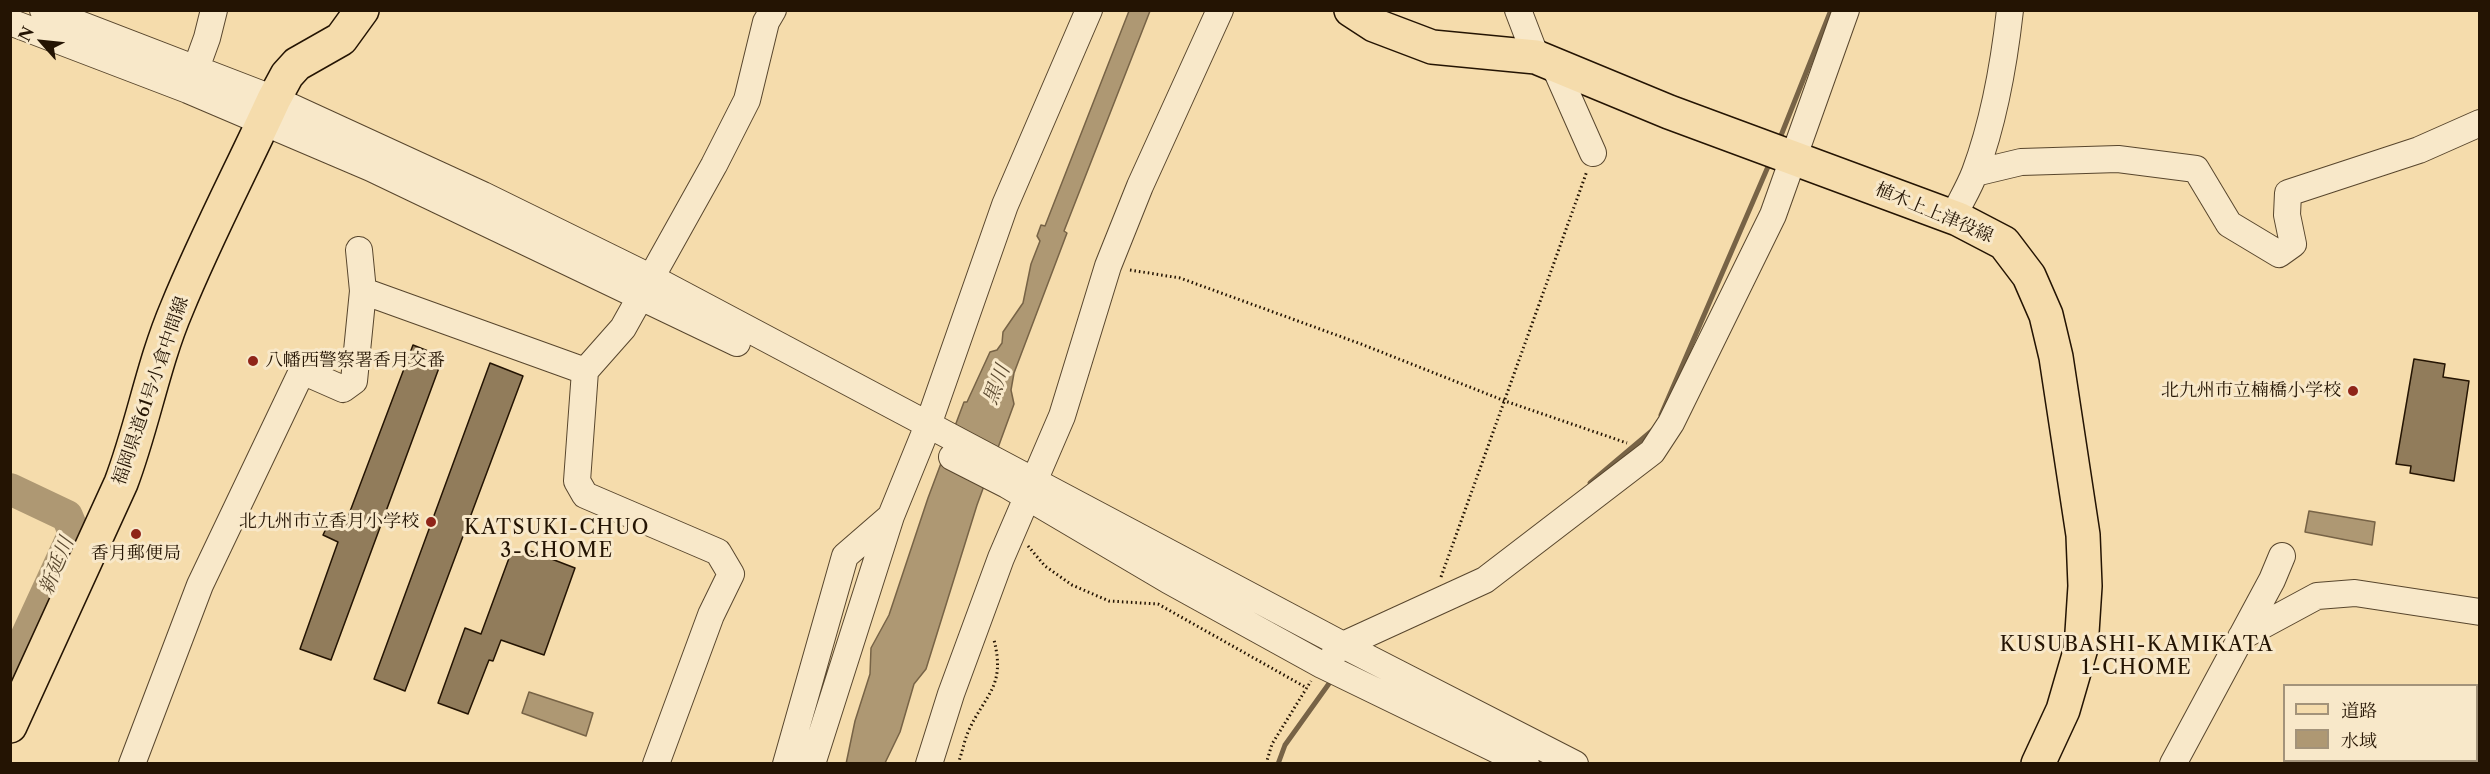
<!DOCTYPE html>
<meta charset="utf-8">
<style>
body{margin:0}
#map{position:relative;width:2490px;height:774px;overflow:hidden;background:#f5dcac;font-family:"Libre Caslon Text","Noto Serif JP",serif}
canvas{display:block}
.frame{position:absolute;inset:0;border:12px solid #241403;pointer-events:none}
.legend{position:absolute;left:2283px;top:684px;width:195px;height:78px;box-sizing:border-box;background:#f8e8c9;border:2px solid #a3937a;margin:0;padding:8px 10px;list-style:none;font-size:18px;color:#241403}
.legend li{display:flex;align-items:center;gap:12px;height:30px}
.legend b{width:30px;border:2px solid #a3937a}
.north{position:absolute;left:12px;top:12px;width:60px;height:60px;-webkit-text-stroke:4px #f8e8c9;paint-order:stroke;rotate:297deg;font-size:16px;font-weight:700;line-height:24px;text-align:center;color:#241403}
.north::after{content:'';display:block;margin:auto;width:21px;height:27px;background:#241403;clip-path:polygon(50% 0,100% 100%,50% 72%,0 100%)}
</style>
<div id="map">
<canvas width="2490" height="774"></canvas>
<div class="frame"></div>
<ul class="legend">
<li><b style="height:8px;background:#f5dcac"></b>道路</li>
<li><b style="height:16px;background:#ae9873"></b>水域</li>
</ul>
<div class="north">N</div>
</div>
<script>
const c = document.querySelector('canvas').getContext('2d');
c.lineJoin = 'round';
function paint(path, color) {
  c.fillStyle = color;
  c.fill(path, 'evenodd');
}
function stroke(path, color, width, dash) {
  c.strokeStyle = color;
  c.lineWidth = width;
  c.lineCap = dash ? 'butt' : 'round';
  c.setLineDash(dash || []);
  c.stroke(path);
}
function write(font, color, halo, rows, align = 'center') {
  c.font = font + ' "Libre Caslon Text","Noto Serif JP",serif';
  c.lineWidth = 6;
  c.setLineDash([]);
  c.textBaseline = 'middle';
  c.strokeStyle = halo;
  c.fillStyle = color;
  for (const [text, x, y, turn = 0] of rows) {
    c.save();
    c.translate(x, y);
    c.rotate((+turn || 0) * Math.PI / 180);
    c.textAlign = isNaN(turn) ? turn : align;
    if (halo) c.strokeText(text, 0, 0);
    c.fillText(text, 0, 0);
    c.restore();
  }
}
const water = new Path2D(`
 M1129 11H1150L1064 231 1067 233 1014 373 1011 390 1014 404 977 505 926 669 914 684 900 732 885 763 846 764 855 721 870 674 871 648 889 615 928 498 964 402H967L990 352 997 350 1002 343 1003 332 1023 303 1031 264 1040 241 1037 236 1041 225 1045 226Z
 M2309 511 2375 522 2372 545 2305 532Z
 M529 692 593 713 586 736 522 713Z`);
const stream = new Path2D(`
 M1778 143 1831 10
 M1661 415 1770 162
 M1590 483 1654 429
 M1278 764 1285 745 1333 678`);
const river = new Path2D(`
 M10 489 67 516 74 533 10 672`);
const building = new Path2D(`
 M413 345 443 357 331 660 300 649 338 542 323 535 331 518 346 522Z
 M2414 359 2445 364 2443 377 2469 381 2454 481 2410 473 2411 466 2396 464Z
 M490 363 523 376 405 691 374 679Z
 M523 548 575 568 544 655 501 640 493 661 489 660 468 714 438 703 465 628 481 634 512 550 520 554Z`);
const path = new Path2D(`
 M1130 270 1180 278 1361 344 1505 401 1627 443
 M1028 546 1045 566 1072 585 1109 601 1158 604 1307 688
 M1441 577 1587 171
 M958 764C962 753 964 742 968 732 985 694 1006 687 994 640
 M1266 764 1272 744 1311 681`);
const minor = new Path2D(`
 M43 10 274 99 483 195 652 278 1343 645 1575 764
 M1518 10 1536 57
 M10 22 188 90 371 168 737 343
 M1554 65 1593 153
 M190 85 207 38 214 10
 M1975 173 2021 162 2118 159 2196 169 2229 224 2279 254 2293 244 2287 215 2288 193 2419 150 2480 123
 M1953 217C1960 202 1969 188 1975 172 1994 121 2004 64 2010 10
 M363 291 585 371
 M952 457 1007 485 1168 580 1322 665 1526 764
 M2241 637 2317 596 2355 593 2480 612
 M1335 652 1343 645 1485 580 1652 452 1671 423 1773 215 1846 10
 M132 764 200 585 302 371 343 389 354 381 363 291 359 250
 M656 764 711 615 731 574 718 552 585 495 577 481 585 371 623 328 714 165 747 100 766 22 773 10
 M786 764 845 556 890 517
 M812 764 891 516 928 425 1005 205 1089 10
 M929 764 951 694 1001 558 1062 416 1108 266 1140 186 1220 10
 M2173 764 2272 580 2282 556`);
const major = new Path2D(`
 M1351 10 1374 25 1432 47 1536 57 1669 112 1958 219 2004 243 2029 276 2046 315 2056 357 2083 535 2085 586 2081 648 2063 710 2038 764
 M10 726 121 483C143 425 153 364 177 308 206 237 242 169 274 99L287 75 297 64 341 39 362 10`);
const markers = [
 [253,361,6,"#8f2418"],
 [2353,391,6,"#8f2418"],
 [431,522,6,"#8f2418"],
 [136,534,6,"#8f2418"]
];
const streetNames = [
 ["植木上上津役線",1934,213,23],
 ["福岡県道61号小倉中間線",151,391,-71]
];
const poiNames = [
 ["八幡西警察署香月交番",265,361,"left"],
 ["北九州市立楠橋小学校",2341,391],
 ["北九州市立香月小学校",419,522],
 ["香月郵便局",136,554,"center"]
];
const waterNames = [
 ["黒川",997,385,-69],
 ["新延川",57,566,-68]
];
const neighbourhoodNames = [
 ["KATSUKI-CHUO",557,528],
 ["3-CHOME",557,551],
 ["KUSUBASHI-KAMIKATA",2137,645],
 ["1-CHOME",2137,668]
];
paint(water, '#ae9873');
stroke(water, '#776346', 1.5);
stroke(stream, '#776346', 5);
stroke(river, '#ae9873', 32);
paint(building, '#917c5b');
stroke(building, '#241403', 1.5);
stroke(minor, '#58462d', 28);
stroke(major, '#241403', 36);
stroke(path, '#241403', 3, [1.5, 3]);
stroke(minor, '#f8e8c9', 26);
stroke(major, '#f5dcac', 33);
for (const [x, y, r, color] of markers) {
  const dot = new Path2D();
  dot.arc(x, y, r, 0, 2 * Math.PI);
  c.fillStyle = color;
  c.fill(dot);
  stroke(dot, '#f8e8c9', 2);
}
write('18px', '#241403', '#f8e8c9', streetNames);
write('18px', '#241403', '#f8e8c9', poiNames, 'right');
write('italic 20px', '#5b4930', '#f8e8c9', waterNames);
c.letterSpacing = '1.5px';
write('20px', '#241403', '#f8e8c9', neighbourhoodNames);
c.letterSpacing = '0px';
</script>
